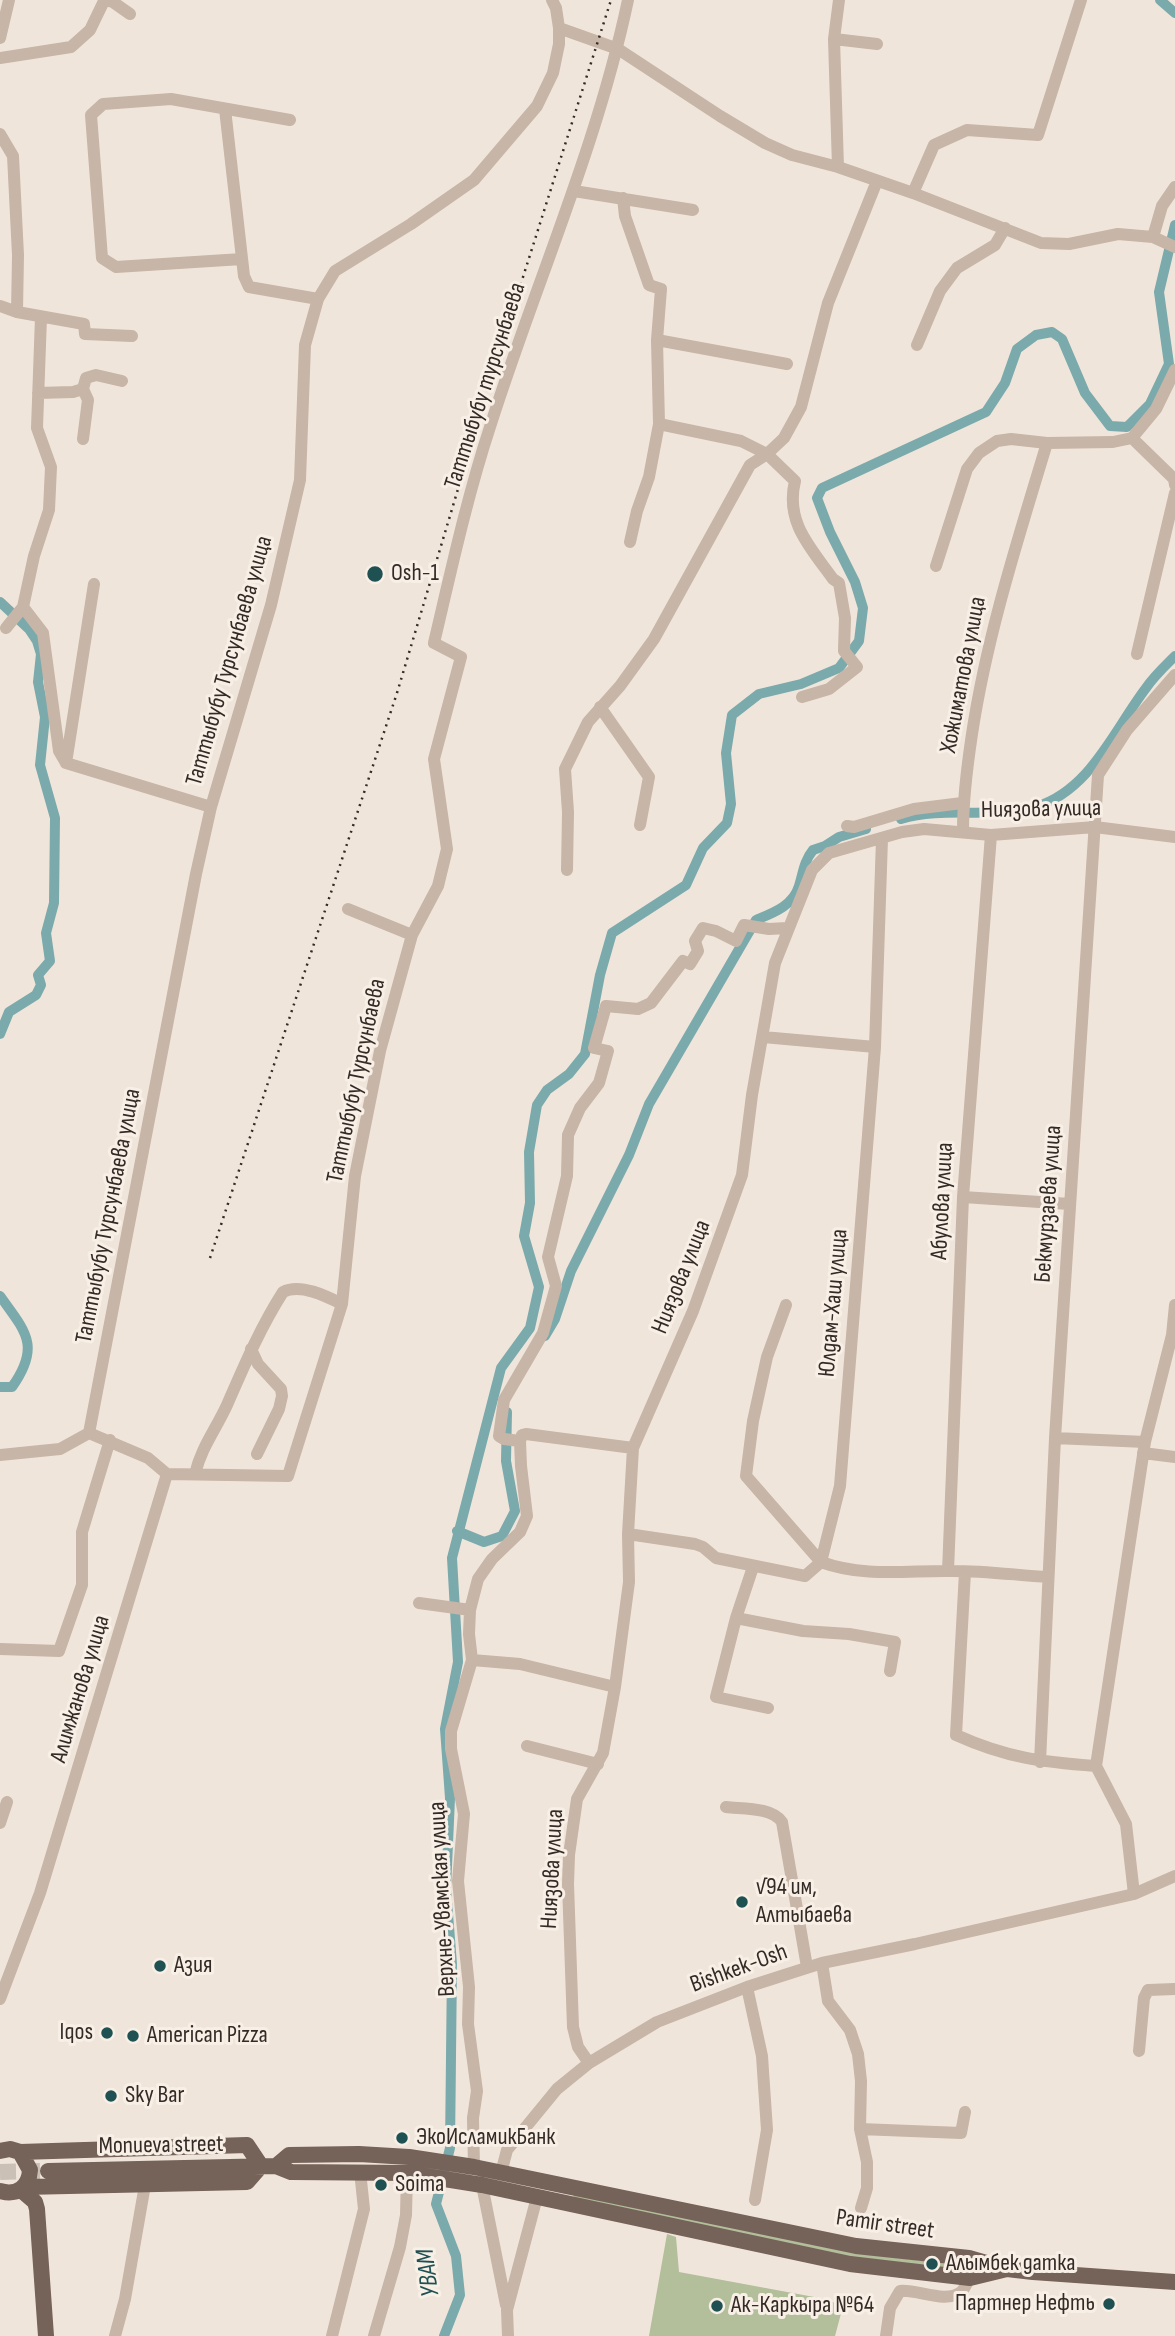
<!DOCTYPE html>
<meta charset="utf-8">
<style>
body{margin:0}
canvas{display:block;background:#f0e5da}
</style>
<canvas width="1175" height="2336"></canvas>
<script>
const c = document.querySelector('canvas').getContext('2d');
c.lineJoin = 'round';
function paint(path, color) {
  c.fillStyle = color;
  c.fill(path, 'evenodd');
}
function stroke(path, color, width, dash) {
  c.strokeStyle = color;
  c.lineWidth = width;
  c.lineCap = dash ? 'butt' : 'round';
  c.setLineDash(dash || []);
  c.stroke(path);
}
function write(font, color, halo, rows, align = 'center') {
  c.font = font + ' "Sofia Sans Condensed",sans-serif';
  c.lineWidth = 6;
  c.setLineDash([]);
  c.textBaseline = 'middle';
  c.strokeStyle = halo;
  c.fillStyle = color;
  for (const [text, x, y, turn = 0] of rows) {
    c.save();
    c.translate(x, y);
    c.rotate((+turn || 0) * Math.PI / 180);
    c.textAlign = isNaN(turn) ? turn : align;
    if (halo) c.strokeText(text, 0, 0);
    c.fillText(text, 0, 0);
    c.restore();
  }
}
const green = new Path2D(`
 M574 2194 857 2253 965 2266 966 2269 965 2271 856 2260 573 2199Z
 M667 2234 676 2237 679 2272 825 2299 843 2306 835 2336H649Z`);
const canal = new Path2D(`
 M1160 0 1175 13
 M0 602 29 629 37 641 41 654 38 682 45 717 40 765 55 818 54 903 46 933 50 961 38 975 41 985 36 995 9 1012 0 1034
 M901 819C944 806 991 819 1035 807 1090 791 1114 730 1146 688 1154 676 1165 666 1175 656
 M0 1296C26 1332 41 1346 12 1387H0
 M545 1336 555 1319 571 1271 629 1155 649 1104 756 920C773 913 793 906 799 886 803 873 804 861 813 850L825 846 839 837 866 829
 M457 1531 484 1542 502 1536 515 1511 506 1461 507 1412
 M444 2336 460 2295 456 2256 436 2204 450 2148 452 1964 446 1889 450 1798 445 1729 458 1662 452 1558 501 1368 530 1328 539 1287 524 1236 530 1203 529 1152 537 1105 547 1090 569 1074 585 1054 600 975 612 933 686 885 703 848 727 823 731 804 726 753 732 715 759 694 801 684 839 668 859 641 863 608 855 582 830 532 817 498 822 488 986 412 1005 383 1017 349 1036 335 1052 332 1062 339 1085 393 1110 426 1127 427 1150 404 1169 364 1159 292 1175 225`);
const majorTunnel = new Path2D(`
 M0 2172 42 2171`);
const minor = new Path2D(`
 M104 0 113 2 130 14
 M559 28 618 49 720 116 765 143 792 155 838 167 913 193 1041 243 1069 244 1118 234 1153 237 1175 247
 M0 38 9 0
 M834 39 877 44
 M0 58 71 47 90 30 104 1
 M225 109 244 276 249 287 318 299
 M0 134 13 156 18 255 17 312
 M838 167 834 39 839 0
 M574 191 693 210
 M913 193 934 145 967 130 1038 135 1081 0
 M623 198 625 216 649 285 661 289 657 340 659 424 649 477 637 511 630 542
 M1153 237 1162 206 1175 187
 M242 259 116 267 102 258 91 115 103 104 171 99 290 120
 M0 306 17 312 84 324 85 334 132 336
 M657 340 787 364
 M917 345 940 291 957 268 995 245 1005 228
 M38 393 73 392 83 389 86 378 96 375 122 381
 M659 424 741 441 767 454 795 481C785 522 810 547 833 579L839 583 845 618 844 651 857 667 829 689 802 697
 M1132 438 1174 479 1175 485
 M83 439 88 400 83 389
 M936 566 967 469 979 453 997 441 1011 439 1047 443 1113 442 1132 438 1156 409 1175 370
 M94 584 66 763 211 807
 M23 607 43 633 59 751 66 763
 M6 628 23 607 34 556 49 510 51 467 37 428 41 317
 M1137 654 1175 493
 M600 707 649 777 640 825
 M847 826 854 827 914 809 962 803
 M963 831C963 798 967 767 972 734 987 635 1018 539 1047 443
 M567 870 568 812 565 769 588 722 620 686 654 639 750 465 767 454 784 438 801 407 828 303 877 181
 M348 909 412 935
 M763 1037 875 1047
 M963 1197 1070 1204
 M786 1305 767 1357 753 1421 746 1476 821 1562C862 1577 903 1571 945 1571 979 1570 1014 1575 1048 1577
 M251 1349 258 1364 281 1389 282 1396 279 1409 257 1454
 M89 1433 196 874 211 807 271 605 300 480 305 345 318 299 335 271 411 224 474 180 537 106 553 73 559 44V28L556 8 552 0
 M1055 1438 1145 1442
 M633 1448 526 1434 522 1435 520 1441 504 1439 499 1436 504 1400 543 1333 556 1286 548 1257 567 1176 568 1135 580 1108 599 1083 608 1051 594 1048 606 1006 638 1009 651 1003 683 961 690 964 698 951 695 941 703 928 716 931 736 941 744 925 769 929 787 928
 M1143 1453 1175 1457
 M0 1455 60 1449 89 1433
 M167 1474 288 1476 292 1463 342 1304 355 1176 380 1051 412 935 438 886 447 849 434 759 461 657 434 643C451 571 467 497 490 427 535 285 597 147 628 0
 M195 1474C201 1448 216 1429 227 1405 244 1366 260 1328 283 1292 300 1283 326 1296 342 1304
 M628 1534 695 1544 703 1547 716 1558 805 1576 821 1562 840 1486 875 1047 882 839
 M753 1567 736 1618 716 1697 768 1708
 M948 1571 963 1197 991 835
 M965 1572 956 1735C1007 1758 1042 1762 1096 1766L1126 1824 1134 1894
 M419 1603 470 1610
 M736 1618 803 1631 849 1634 895 1642 890 1671
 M0 1649 59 1651 82 1585V1532L110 1440
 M472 1660 520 1664 615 1687
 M527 1746 598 1764
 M1040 1762 1055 1438 1098 775 1127 730 1175 675
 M1096 1766 1145 1442 1172 1335 1175 1305
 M726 1807C743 1809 772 1807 782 1822L807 1967
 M0 1823 7 1802
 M822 1963 828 2001 850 2030 858 2054 861 2081 860 2129 867 2162V2188L861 2208
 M747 1987 762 2056 767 2130 755 2200
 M0 1999 40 1893 167 1474 148 1458 89 1433
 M1139 2051 1144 1998 1148 1990 1175 1989
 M589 2063 578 2047 573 2027 568 1884 569 1855 577 1799 603 1753 615 1687 629 1582 628 1534 633 1448 693 1311 742 1175 752 1095 775 963 812 870 829 853 902 832 924 829 991 835 1095 827 1175 837
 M860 2129 961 2133 965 2112
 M474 2167 473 2118 477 2091 468 2024 469 1987 458 1881 464 1814 451 1749V1731L472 1660 469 1634 470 1610 478 1579 492 1559 520 1532 527 1516 521 1466 520 1441
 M501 2173 507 2150 557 2089 589 2063 657 2022 747 1987 822 1963 915 1944 1134 1894 1175 1876
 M482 2185 506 2305
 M115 2336 125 2299 145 2185
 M332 2336 364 2209 360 2171
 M374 2336 400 2247 406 2215 407 2173
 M508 2336 507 2310 537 2197
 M886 2336 890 2308 900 2291C918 2289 945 2304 961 2292 965 2289 967 2282 970 2278`);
const major = new Path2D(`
 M0 2151 10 2149 20 2152 30 2170C29 2187 17 2196 0 2191
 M20 2152 247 2145 261 2166
 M276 2166 289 2155 359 2154 409 2157 474 2167 856 2246 969 2258 1007 2269 1033 2272 1175 2282
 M48 2171 276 2166 291 2172 407 2173 482 2185 850 2264 970 2278 1007 2269
 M24 2187 247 2182 261 2166
 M21 2190 35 2202 37 2209 46 2336`);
const rail = new Path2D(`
 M210 1258 397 693 496 362 611 0`);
const markers = [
 [375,574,9,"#1f5153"],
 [742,1902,7,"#1f5153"],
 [160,1966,7,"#1f5153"],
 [107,2033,7,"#1f5153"],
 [133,2036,7,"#1f5153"],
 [111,2096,7,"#1f5153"],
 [402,2138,7,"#1f5153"],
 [381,2185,7,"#1f5153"],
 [932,2264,7,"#1f5153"],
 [1109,2304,7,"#1f5153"],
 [717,2306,7,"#1f5153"]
];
const streetNames = [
 ["Таттыбубу турсунбаева",486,386,-72],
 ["Таттыбубу Турсунбаева улица",230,661,-74],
 ["Хожиматова улица",964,675,-79],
 ["Ниязова улица",1041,810,-1],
 ["Таттыбубу Турсунбаева",357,1081,-78],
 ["Абулова улица",943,1201,-87],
 ["Бекмурзаева улица",1049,1204,-86],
 ["Таттыбубу Турсунбаева улица",109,1216,-79],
 ["Ниязова улица",682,1277,-68],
 ["Юлдам-Хаш улица",834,1303,-85],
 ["Алимжанова улица",81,1689,-73],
 ["Ниязова улица",553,1869,-87],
 ["Верхне-Увамская улица",443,1899,-93],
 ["Bishkek-Osh",739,1969,-20],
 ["Monueva street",161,2146,-1],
 ["Pamir street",885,2225,8]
];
const poiNames = [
 ["Osh-1",391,574],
 ["√94 им,",756,1888],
 ["Алтыбаева",756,1916],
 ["Азия",174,1966],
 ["Iqos",93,2033,"right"],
 ["American Pizza",147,2036],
 ["Sky Bar",125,2096],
 ["ЭкоИсламикБанк",416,2138],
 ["Soima",395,2185],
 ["Алымбек датка",946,2264],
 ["Партнер Нефть",1095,2304,"right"],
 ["Ак-Каркыра №64",731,2306]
];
const waterNames = [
 ["УВАМ",429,2273,-97]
];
paint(green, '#b3be9b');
stroke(canal, '#7baaac', 10);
stroke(majorTunnel, '#cac0b6', 16, [16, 8]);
stroke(minor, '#c7b5a7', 12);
stroke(major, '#756259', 16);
stroke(rail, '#342b27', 2.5, [2, 5]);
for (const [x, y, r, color] of markers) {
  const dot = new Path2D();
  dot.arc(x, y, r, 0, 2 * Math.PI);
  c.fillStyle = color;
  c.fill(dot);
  stroke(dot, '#f8f0e6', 2.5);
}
write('24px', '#342b27', '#f8f0e6', streetNames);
write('24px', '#342b27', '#f8f0e6', poiNames, 'left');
write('italic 26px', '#1f5153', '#f8f0e6', waterNames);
</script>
